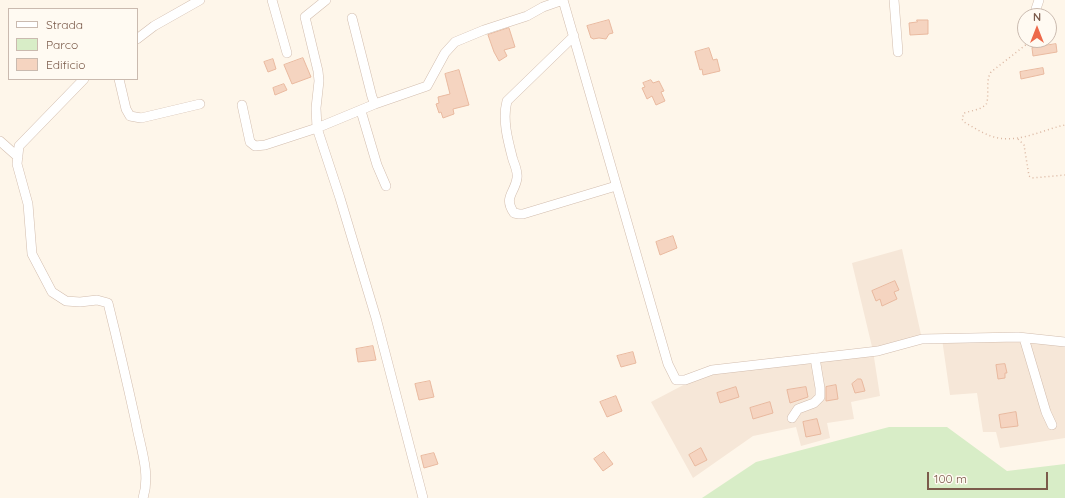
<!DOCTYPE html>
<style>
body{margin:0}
#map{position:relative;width:1065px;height:498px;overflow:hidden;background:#fef6ea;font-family:Quicksand,sans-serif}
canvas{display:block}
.legend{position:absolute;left:8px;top:8px;width:130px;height:72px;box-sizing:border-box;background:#fffaf2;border:1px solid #cabaaf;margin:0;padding:5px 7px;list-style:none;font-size:12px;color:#7b5b4b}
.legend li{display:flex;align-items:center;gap:8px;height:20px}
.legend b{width:20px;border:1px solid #cabaaf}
.north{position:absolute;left:1017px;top:8px;width:40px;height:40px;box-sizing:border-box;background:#fffaf2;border:1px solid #cabaaf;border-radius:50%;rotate:0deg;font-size:11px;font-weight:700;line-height:16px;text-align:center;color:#7b5b4b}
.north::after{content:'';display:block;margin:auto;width:14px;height:18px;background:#ed694a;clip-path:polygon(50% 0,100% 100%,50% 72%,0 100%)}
.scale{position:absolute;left:927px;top:472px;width:121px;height:18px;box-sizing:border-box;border:2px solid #7b5b4b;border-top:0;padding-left:5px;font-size:12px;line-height:14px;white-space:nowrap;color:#7b5b4b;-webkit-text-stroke:3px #fffaf2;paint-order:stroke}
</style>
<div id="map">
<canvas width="1065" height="498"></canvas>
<ul class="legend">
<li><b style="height:5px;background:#fff"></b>Strada</li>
<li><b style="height:11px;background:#d8edc7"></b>Parco</li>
<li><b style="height:11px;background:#f5d4c0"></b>Edificio</li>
</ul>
<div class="north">N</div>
<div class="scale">100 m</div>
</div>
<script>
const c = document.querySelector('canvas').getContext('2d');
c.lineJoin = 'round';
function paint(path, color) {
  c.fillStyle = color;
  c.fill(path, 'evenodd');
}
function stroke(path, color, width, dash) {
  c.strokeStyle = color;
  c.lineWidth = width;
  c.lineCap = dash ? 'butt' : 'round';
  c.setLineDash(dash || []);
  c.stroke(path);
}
const residential = new Path2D(`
 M902 249 922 339 873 351 880 396 851 402 854 419 827 423 830 438 801 446 796 427 753 436 693 478 651 402 712 370 873 351 852 263Z
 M942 339 1065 342V438L1000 448 996 432H983L977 393 950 395Z`);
const green = new Path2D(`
 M889 427H947L1007 471 1065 464V498H702L756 462Z`);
const building = new Path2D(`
 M609 20 613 33 609 34 606 39 599 38 593 39 592 38H591L587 26Z
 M917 20H928V34L910 35 909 23 917 22Z
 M509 28 515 47 504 50 507 56 499 61 494 52 488 35Z
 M1056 44 1057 52 1033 56 1032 48Z
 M709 48 713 60 717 59 720 71 703 75 702 69 700 70 695 52Z
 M303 58 311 77 292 84 284 65Z
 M273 59 276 69 268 72 264 62Z
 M1043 68 1044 74 1021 79 1020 72Z
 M459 70 469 105 453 109 454 114 443 118 441 112 439 113 436 104 439 103 438 97 450 94 445 74Z
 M651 80 653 83 659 81 664 91 661 92 665 101 656 105 652 96 647 99 642 88 645 87 643 83Z
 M284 84 287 90 275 95 273 88Z
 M673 236 677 248 660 255 656 242Z
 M895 281 899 290 894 292 897 299 882 306 880 299 876 301 872 291Z
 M373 346 376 360 358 362 356 349Z
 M633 352 636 363 621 367 617 356Z
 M1005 364 1007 373H1005V378L998 379 996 365Z
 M858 379H861L862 381 865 391 855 393 852 384Z
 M430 381 434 397 419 400 415 384Z
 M836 385 838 399 826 401V387Z
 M736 387 739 397 720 403 717 393Z
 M806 387 808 397 790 403 787 390Z
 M616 396 622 411 607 417 600 402Z
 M770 402 773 413 753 419 750 408Z
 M1016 412 1018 426 1001 428 999 415Z
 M817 419 821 434 806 437 803 422Z
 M701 448 707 460 695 466 689 455Z
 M604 452 613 464 603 471 594 459Z
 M434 453 438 464 424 468 421 456Z`);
const path = new Path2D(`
 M1032 40 991 72C985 81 990 95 986 105L979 109 964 113 962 119 964 122C973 127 982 133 991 136 1016 145 1041 130 1065 125
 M1018 139 1024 145 1029 176 1032 178 1065 175`);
const street = new Path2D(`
 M272 0 287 53
 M326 0 305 17 318 71 319 81 316 108 317 128 340 198 376 318 423 498
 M563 0 668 364 676 380H685L712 370 878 351 922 339 1018 337 1065 342
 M894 0 898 52
 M1039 0 1036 9 1039 16
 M352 18 372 97 375 104
 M574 36 507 101C502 120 508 141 513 160 515 165 518 173 517 178 515 193 503 197 514 213L519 214H523L616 186
 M137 39 154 26 200 0
 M84 79 19 146 17 164 28 204 32 254 52 292 66 301 80 302 97 300 108 303C118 343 127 382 136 423 140 446 151 474 143 498
 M119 79 126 109 130 116 141 118 200 104
 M242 105 250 142 255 146 265 145 317 128 375 104 427 86 445 53 455 42 484 30 527 16 543 7 563 0
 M361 111 377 165 386 186
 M0 141 18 157
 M1024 338 1046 412 1052 425
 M792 418 798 409 814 403 820 397V388L815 358`);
paint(residential, '#f6e7d8');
paint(green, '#d8edc7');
paint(building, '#f5d4c0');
stroke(building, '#e9b99f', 1);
stroke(street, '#d2bdae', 10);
stroke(path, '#dbb7a2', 1.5, [1, 3]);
stroke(street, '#fff', 9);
</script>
